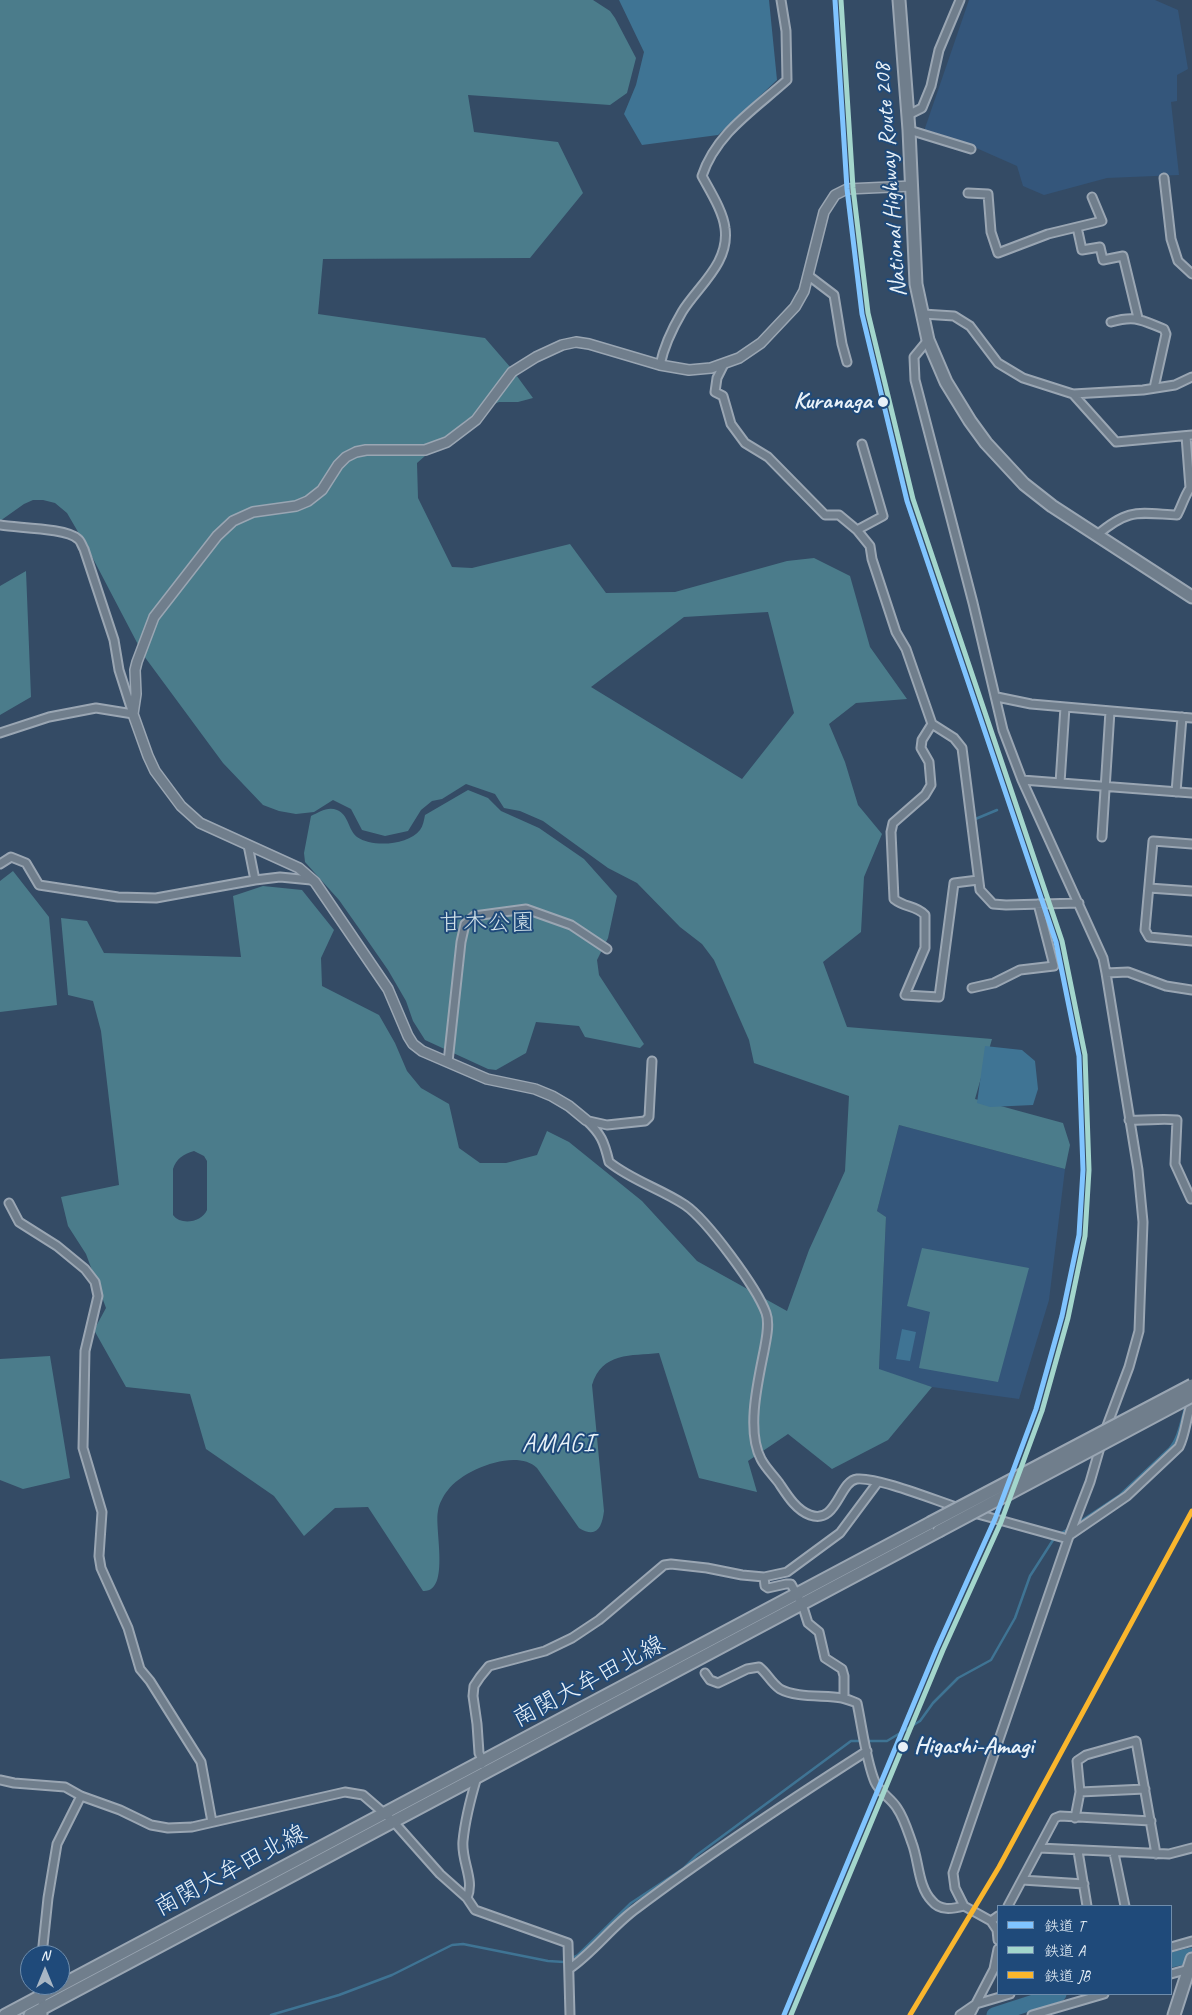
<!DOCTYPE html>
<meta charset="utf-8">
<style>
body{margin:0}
#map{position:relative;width:1192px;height:2015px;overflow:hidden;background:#344b65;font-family:Caveat,"Klee One",sans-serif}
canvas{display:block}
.legend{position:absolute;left:997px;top:1905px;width:175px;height:90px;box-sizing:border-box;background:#1f4a7a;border:1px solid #6f8dac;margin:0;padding:6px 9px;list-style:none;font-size:15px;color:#e8f1f8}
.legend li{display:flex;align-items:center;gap:10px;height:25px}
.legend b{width:25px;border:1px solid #6f8dac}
.north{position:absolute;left:20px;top:1945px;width:50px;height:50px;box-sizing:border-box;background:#1f4a7a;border:1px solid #6f8dac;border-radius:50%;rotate:0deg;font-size:14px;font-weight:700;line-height:20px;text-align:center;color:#e8f1f8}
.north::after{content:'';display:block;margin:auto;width:18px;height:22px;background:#a9b7c5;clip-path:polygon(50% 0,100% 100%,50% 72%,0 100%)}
</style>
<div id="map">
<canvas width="1192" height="2015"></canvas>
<ul class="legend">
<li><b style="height:6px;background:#80c4ff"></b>鉄道 T</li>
<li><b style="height:6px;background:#a3d6cc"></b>鉄道 A</li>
<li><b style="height:6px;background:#fab62d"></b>鉄道 JB</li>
</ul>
<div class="north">N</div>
</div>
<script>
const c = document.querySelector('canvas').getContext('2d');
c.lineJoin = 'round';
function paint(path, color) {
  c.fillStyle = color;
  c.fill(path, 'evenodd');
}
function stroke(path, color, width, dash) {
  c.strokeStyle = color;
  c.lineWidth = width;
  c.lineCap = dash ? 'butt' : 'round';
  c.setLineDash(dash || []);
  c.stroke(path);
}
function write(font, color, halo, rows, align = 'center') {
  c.font = font + ' Caveat,"Klee One",sans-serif';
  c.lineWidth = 4;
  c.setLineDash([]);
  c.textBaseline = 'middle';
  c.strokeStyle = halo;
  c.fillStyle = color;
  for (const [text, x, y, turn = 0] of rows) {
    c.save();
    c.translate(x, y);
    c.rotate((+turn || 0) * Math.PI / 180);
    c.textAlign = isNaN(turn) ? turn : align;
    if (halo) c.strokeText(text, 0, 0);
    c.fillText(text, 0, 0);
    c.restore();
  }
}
const built = new Path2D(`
 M969 0H1155L1178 10 1188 69 1177 75V101L1171 102 1179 175 1107 178 1044 195 1023 186 1017 166 974 147 924 131Z
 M899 1125 1065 1169 1049 1300 1019 1399 932 1387 879 1370 886 1217 877 1211Z`);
const green = new Path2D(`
 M0 0H593L610 11 615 18 636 58 627 93 610 105 468 95 474 132 558 142 583 193 530 258 323 259 318 314 485 338 511 368 533 398 518 402H499L487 407 465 421 417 463 418 498 452 567 472 568 570 544 606 593 675 592 787 561 814 558 850 576 870 647 907 699 856 703 829 724 845 762 858 805 882 834 864 877 861 932 823 962 847 1027 992 1039 975 1099 1063 1123 1070 1145 1065 1169 899 1125 877 1211 886 1217 879 1369 932 1387 888 1440 832 1469 788 1434 748 1461 757 1492 699 1478 659 1353C631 1356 602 1352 592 1385L604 1511C602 1527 597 1539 579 1528L537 1468C516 1448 463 1470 448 1490 443 1496 439 1504 438 1511 434 1528 451 1593 423 1591L368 1507 335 1508 304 1536 274 1496 206 1449 190 1394 126 1387 94 1330 106 1308 86 1254 68 1226 61 1197 119 1185 101 1031 93 1001 68 995 61 918 87 921 104 953 241 957 233 896 263 886 302 890 334 930 321 958 322 986 379 1015 395 1043 407 1071 421 1088 449 1104 459 1148 480 1163H506L537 1155 547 1131 569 1142 642 1201 697 1261 787 1311 809 1250 845 1171 849 1096 754 1063 749 1040 714 960 702 944 680 927 637 883 608 868 543 821 520 811 504 808 495 794 466 784 442 799 432 801 421 810 408 831 385 836 362 830 351 809 333 800 314 812 296 814 279 811 263 805 223 763 144 656 88 549 67 513 55 503 43 500H33L24 504 0 521ZM768 612 794 713 742 779 591 687 684 617ZM194 1151 204 1156 207 1161V1210C202 1222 181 1226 173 1215V1169C176 1159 183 1154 194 1151Z
 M26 571 31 697 0 715V586Z
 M468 790 488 798 501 811 539 828 584 859 617 896 608 938 597 960 599 975 644 1044 640 1048 585 1037 579 1026 536 1022 526 1053 496 1070 488 1069 425 1040 413 1021 406 1001 388 970 363 934 339 900 305 862 304 853 311 816C319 812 328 806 337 810 349 815 348 830 357 837 373 848 408 845 420 830 423 826 424 820 425 815Z
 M13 871 49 917 57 1005 0 1012V881Z
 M922 1248 1029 1268 998 1382 919 1368 930 1312 907 1306Z
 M50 1356 70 1478 23 1489 0 1480V1359Z`);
const water = new Path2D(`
 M619 0H769L777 80 718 135 642 145 624 114 636 85 644 52Z
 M985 1046 1022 1050 1035 1061 1038 1089 1033 1105 990 1107 977 1103Z
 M902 1329 916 1332 910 1361 896 1359Z`);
const stream = new Path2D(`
 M973 820 997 810
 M1075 1525 1120 1495 1169 1449C1180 1437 1181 1418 1187 1403
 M1060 1534 1070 1528
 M271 2015 339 1995 392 1975 452 1945 463 1944 548 1961 564 1962 578 1955 631 1903 684 1868 697 1855 851 1741H887L920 1721 933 1703 958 1678 991 1660 1015 1618 1030 1576 1055 1537`);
const river = new Path2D(`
 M1171 1960 1192 1955
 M994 2015 1059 1994`);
const minor = new Path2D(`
 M908 115 922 108 931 86 939 50 960 0
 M909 130 971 149
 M1164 178 1171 239 1178 261 1192 274
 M968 193 988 194 991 232 998 253 1048 234 1102 221 1092 197
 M1077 227 1082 250 1100 247 1103 260 1123 256 1138 318
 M809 276 834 295 842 344 847 362
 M923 314 954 316 970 326 998 363 1023 378 1073 394 1143 390 1175 385 1192 377
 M1111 322C1136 315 1141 320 1164 329L1166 334 1154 388
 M928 340 914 357 915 380 973 603 1003 730 1022 780 1103 958 1106 973 1138 1170 1143 1222 1139 1331 1129 1367 1105 1431
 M724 364 717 378 715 392 723 396 731 424 745 443 768 457 825 515H839L857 530 870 546 872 559 896 632 906 649 932 724 954 738 962 748 980 890 993 904 1006 905 1079 903
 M660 365C664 346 672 329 682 312 698 286 730 263 725 228 723 211 710 191 702 176 716 133 755 109 787 80L786 31 781 0
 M1073 394 1116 442 1192 435
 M0 525C17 528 67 528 78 539 81 541 82 546 84 549L114 640 119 670 133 714 96 708 49 717 0 733
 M857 530 883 516 862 444
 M1097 535C1129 508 1137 513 1177 515 1182 506 1184 497 1190 488L1186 436
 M997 697 1031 704 1192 718
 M932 724 922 740 921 748 929 762 931 785 925 795 893 823 891 832 894 899C905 908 916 905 925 915V948L905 995 939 997 954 883 978 880
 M1022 780 1192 793
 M1060 783 1065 707
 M1176 792 1182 717
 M1102 837 1110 711
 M1192 844 1153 841 1145 930 1149 937 1192 941
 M248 845 255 880
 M0 864 11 857 26 863 39 885 118 897 156 898 255 880 280 877 311 880
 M1149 888 1192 891
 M1106 973 1128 972 1166 986 1192 990
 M972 988 994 983 1020 970 1054 966 1038 904
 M448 1062 461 942 465 924 474 916 526 909 571 925 607 949
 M586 1120C601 1134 604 1141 609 1162 631 1180 661 1189 685 1205 707 1220 757 1288 766 1313 770 1324 766 1340 764 1351 758 1381 746 1431 761 1459 765 1467 773 1475 779 1483 787 1495 796 1510 810 1515 837 1525 839 1481 857 1479 878 1477 937 1501 959 1508
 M1129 1120C1146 1121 1161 1118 1177 1120L1175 1164 1191 1199
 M589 1121 607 1125 645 1121 649 1117 652 1061
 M9 1203 19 1222 57 1246 85 1269 95 1282 98 1296 85 1351 83 1448 102 1512 99 1556 101 1568 128 1628 140 1669 150 1681 201 1762 212 1822
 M974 1513 1068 1539
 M1070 1535 1127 1496 1179 1447C1186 1433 1186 1417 1192 1402
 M764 1577 765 1586 768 1588 786 1584H791L802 1604 808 1623 819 1632 825 1658 842 1669 844 1676V1698
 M705 1673 710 1680 718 1683 747 1669 759 1667C767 1673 771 1683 780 1689 796 1698 824 1695 842 1698 847 1699 852 1701 857 1703 862 1726 866 1761 875 1782 880 1793 891 1798 897 1808 904 1818 908 1832 912 1843 919 1861 918 1887 932 1901 940 1911 952 1909 964 1906
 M482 1764 483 1762 479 1753 477 1724 473 1696 474 1686 480 1677 489 1666 545 1651 572 1638 599 1620 664 1565 671 1564 707 1568 742 1575 764 1577 787 1572 840 1533 878 1482
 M0 1780 14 1783 65 1787 81 1796 120 1810 151 1825 168 1828 192 1827 345 1792 363 1795 393 1821 440 1874 467 1898 475 1910 568 1943 570 2015
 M1080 1792 1145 1789
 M1075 1818 1080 1792 1077 1761 1086 1755 1136 1741 1156 1854
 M1039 1848 1169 1854 1192 1848
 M1078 1851 1087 1906
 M1114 1853 1125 1906
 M1022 1880 1084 1884
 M467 1898C475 1880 461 1861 463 1841 465 1820 471 1797 477 1777
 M1008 1906 1055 1818 1060 1816 1151 1821
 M991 1921 998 1916
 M998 1940 997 1930 991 1921 964 1906 955 1888 953 1873 1068 1539 1090 1482 1101 1444
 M1171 1947 1192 1941
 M42 1955 48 1898 57 1844 81 1796
 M569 1969C594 1952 612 1926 637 1908 711 1852 789 1801 867 1751
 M1171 1974 1189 1969
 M41 1985 43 2015
 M960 2015 976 2004 1010 1994
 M970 2015 994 1969 998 1949
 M1032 2015 1104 1994`);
const tertiary = new Path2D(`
 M586 1120 569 1106 552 1096 535 1089 487 1079 422 1051 413 1044 408 1036 388 989 315 882 299 868 200 823 181 806 155 771 148 756 133 714 136 694 135 670 137 662 154 617 217 536 233 521 253 512 296 506 308 501 322 490 338 465 346 457 356 452 366 450H425L447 442 476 420 512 372 536 357 562 345 576 342 589 344 660 365 689 370 711 368 739 358 761 343 795 307 804 291 824 212 835 195 847 189 912 186`);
const primary = new Path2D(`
 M5 2015 930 1523
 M30 2015 939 1531`);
const trunk = new Path2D(`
 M899 0 909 130 916 284 928 340 946 382 970 421 986 443 1024 484 1052 506 1192 597
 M1174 2015 1192 1959`);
const primaryBridge = new Path2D(`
 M930 1523 1192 1385
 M939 1531 1192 1396`);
const rail1 = new Path2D(`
 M784 2015 937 1648 995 1519 1036 1409 1062 1316 1079 1235 1083 1170 1079 1056 1056 942 907 501 862 314 847 189 835 0`);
const rail2 = new Path2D(`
 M791 2015 943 1650 1001 1522 1042 1411 1068 1318 1085 1236 1089 1170 1085 1055 1062 941 913 499 868 313 853 188 841 0`);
const rail3 = new Path2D(`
 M910 2015 999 1867 1192 1511`);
const markers = [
 [883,402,6,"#e8f1f8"],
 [903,1747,6,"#e8f1f8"]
];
const streetNames = [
 ["National Highway Route 208",891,180,-94],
 ["南関大牟田北線",589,1682,-28],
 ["南関大牟田北線",231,1871,-28]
];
const stopNames = [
 ["Kuranaga",872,402],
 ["Higashi-Amagi",914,1747,"left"]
];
const parkNames = [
 ["甘木公園",487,924]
];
const quarterNames = [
 ["AMAGI",558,1444]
];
paint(built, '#34567b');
paint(green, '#4b7c8b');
paint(water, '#3f7494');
stroke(stream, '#3f7494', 2.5);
stroke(river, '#3f7494', 15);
stroke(minor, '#9aa6b3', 11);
stroke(tertiary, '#9aa6b3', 12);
stroke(primary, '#9aa6b3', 15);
stroke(trunk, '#9aa6b3', 15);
stroke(minor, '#707e8c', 7);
stroke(tertiary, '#707e8c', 9);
stroke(primary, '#707e8c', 11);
stroke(trunk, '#707e8c', 11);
stroke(primaryBridge, '#9aa6b3', 15, []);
stroke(primaryBridge, '#707e8c', 11);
stroke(rail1, '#80c4ff', 5);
stroke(rail2, '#a3d6cc', 5);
stroke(rail3, '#fab62d', 5);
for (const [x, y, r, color] of markers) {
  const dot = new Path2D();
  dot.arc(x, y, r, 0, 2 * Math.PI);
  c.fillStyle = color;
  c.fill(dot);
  stroke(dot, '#1f4a7a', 2);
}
write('24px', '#e8f1f8', '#1f4a7a', streetNames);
write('bold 24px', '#e8f1f8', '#1f4a7a', stopNames, 'right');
write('24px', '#d1e1e9', '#1f4a7a', parkNames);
c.letterSpacing = '1px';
write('26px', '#e8f1f8', '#1f4a7a', quarterNames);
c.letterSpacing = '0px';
</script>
